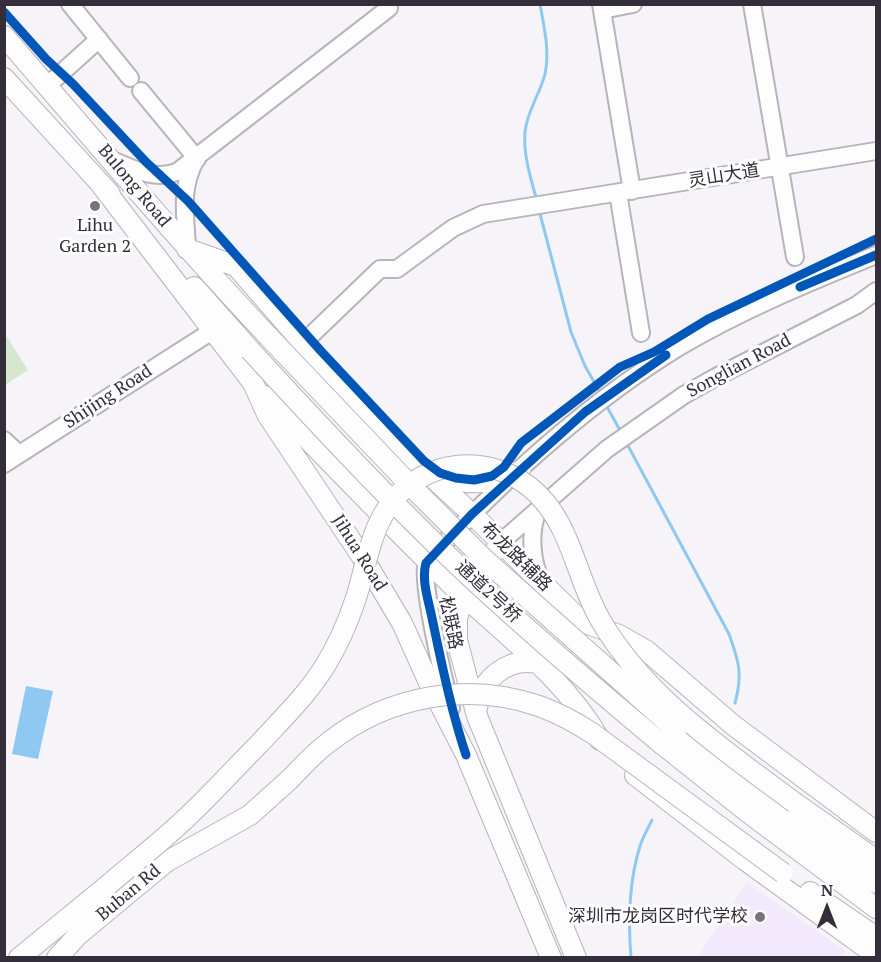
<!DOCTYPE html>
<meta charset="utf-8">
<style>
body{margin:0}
#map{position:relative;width:881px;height:962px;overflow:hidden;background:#f6f3f9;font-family:"PT Serif",serif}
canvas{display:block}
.frame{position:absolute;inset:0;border:6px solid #342e3a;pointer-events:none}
.north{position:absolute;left:797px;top:878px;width:60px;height:60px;-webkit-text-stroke:4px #fff;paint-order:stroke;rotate:0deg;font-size:16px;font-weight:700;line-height:24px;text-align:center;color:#342e3a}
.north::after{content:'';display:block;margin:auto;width:21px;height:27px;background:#342e3a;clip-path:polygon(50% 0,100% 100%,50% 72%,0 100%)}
</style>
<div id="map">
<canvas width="881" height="962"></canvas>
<div class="frame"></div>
<div class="north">N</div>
</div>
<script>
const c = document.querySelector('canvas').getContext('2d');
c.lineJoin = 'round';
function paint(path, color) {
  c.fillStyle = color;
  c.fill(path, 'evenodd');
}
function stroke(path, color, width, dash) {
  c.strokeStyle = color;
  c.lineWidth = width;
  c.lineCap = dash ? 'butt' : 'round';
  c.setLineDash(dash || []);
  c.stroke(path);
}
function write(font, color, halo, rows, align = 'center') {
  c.font = font + ' "PT Serif","Noto Sans SC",serif';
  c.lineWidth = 6;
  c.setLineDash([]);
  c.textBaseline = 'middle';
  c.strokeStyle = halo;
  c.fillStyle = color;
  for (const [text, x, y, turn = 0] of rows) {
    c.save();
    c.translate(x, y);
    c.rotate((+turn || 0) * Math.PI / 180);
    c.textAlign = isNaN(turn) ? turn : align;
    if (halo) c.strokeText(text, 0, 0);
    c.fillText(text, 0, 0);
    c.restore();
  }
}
const built = new Path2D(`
 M747 883 846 951 841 957H697Z`);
const green = new Path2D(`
 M5 334 28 370 5 385H4Z`);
const water = new Path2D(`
 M26 686 53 691 38 759 12 754Z`);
const stream = new Path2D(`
 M537 201C531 179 523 155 525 132 527 111 540 94 545 74 550 51 544 27 540 4
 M539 210 571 332 585 366 601 394
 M606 405 622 434
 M626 442 729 634C739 662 743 674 735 703
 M631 958C628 921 629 881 640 846 643 837 648 828 652 820`);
const minor = new Path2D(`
 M70 4 130 78
 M601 4 632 191
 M752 4 795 257
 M602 10 633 4
 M47 86 99 39
 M141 91 197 159
 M114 161C136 170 154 180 177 172L389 8
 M618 193 641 333
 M187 249C186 216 179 190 196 159
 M303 343 380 269H397L453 228 483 214 876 151
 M4 440 19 454
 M4 464 212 331
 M538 510C529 532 531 561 542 583
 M500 543 607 449 684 395 716 377 857 305 876 291
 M451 708C445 685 419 577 427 561 502 481 586 404 679 347 741 310 810 282 876 255`);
const major = new Path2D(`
 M4 36C91 137 176 238 267 335
 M4 78 110 194
 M102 186 253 383 268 416 368 566 402 623 430 685 466 755 551 958
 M187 249 236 266 303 343 396 444 472 514 575 615 588 624 619 635 647 651 733 725 876 832
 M194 287 250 350
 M266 396C327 459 388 523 452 585 503 633 565 678 600 740
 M431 472C461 486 490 486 520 471
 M497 548 463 595 457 619V640L477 716 576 958
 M477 708C481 679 508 657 537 663
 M676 730 757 796 876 883
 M663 745 746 811 876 908
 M635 775 745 860 876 955
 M795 803 876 860
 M810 892 876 937
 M19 958 107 886
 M57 958 78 935 166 862 250 815 289 780`);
const majorBridge = new Path2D(`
 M267 335 410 485 483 558 676 730
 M250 350C314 420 379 490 448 556 517 622 590 684 663 745
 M289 780C302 767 314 753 329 742 388 696 468 681 539 706 558 713 575 722 592 733L783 873
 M107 886C132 864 160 843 184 820 210 796 234 769 259 744 282 719 307 695 325 666 338 645 348 622 356 598 368 560 372 515 405 488 448 453 508 459 544 501 572 533 579 584 601 621 647 699 724 750 795 803`);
const cycleway = new Path2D(`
 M4 12 46 59 73 84 146 162 188 201 320 350 424 461 440 473 456 478 474 480 492 476 504 467 521 443 620 367 654 352 708 319 876 239
 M800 287 876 255
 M466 755C451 710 442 665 432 618 429 602 421 580 426 563L472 514 585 412 666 355`);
const markers = [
 [95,206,6,"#78737d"],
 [760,917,6,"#78737d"]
];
const streetNames = [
 ["灵山大道",724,176,-9],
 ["Bulong Road",134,186,50],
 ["Songlian Road",739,366,-28],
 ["Shijing Road",108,397,-33],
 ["Jihua Road",359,553,58],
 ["布龙路辅路",516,557,44],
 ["通道2号桥",488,592,43],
 ["松联路",450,623,78],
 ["Buban Rd",129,893,-40]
];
const poiNames = [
 ["Lihu",95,226],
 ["Garden 2",95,247],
 ["深圳市龙岗区时代学校",748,917,"right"]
];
paint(built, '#f3e9fc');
paint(green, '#d6e7ce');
paint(water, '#8fc9f1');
stroke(stream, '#8fc9f1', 3);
stroke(minor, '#b8b4bc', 20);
stroke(major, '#b8b4bc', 22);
stroke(minor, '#fefdfe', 16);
stroke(major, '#fefdfe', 20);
stroke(majorBridge, '#b8b4bc', 22, []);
stroke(majorBridge, '#fefdfe', 20);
stroke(cycleway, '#0057b8', 9);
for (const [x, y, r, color] of markers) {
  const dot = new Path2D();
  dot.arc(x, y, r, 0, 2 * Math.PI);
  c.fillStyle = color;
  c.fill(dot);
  stroke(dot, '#fff', 2);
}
write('18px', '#342e3a', '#fff', streetNames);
write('18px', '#342e3a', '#fff', poiNames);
</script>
